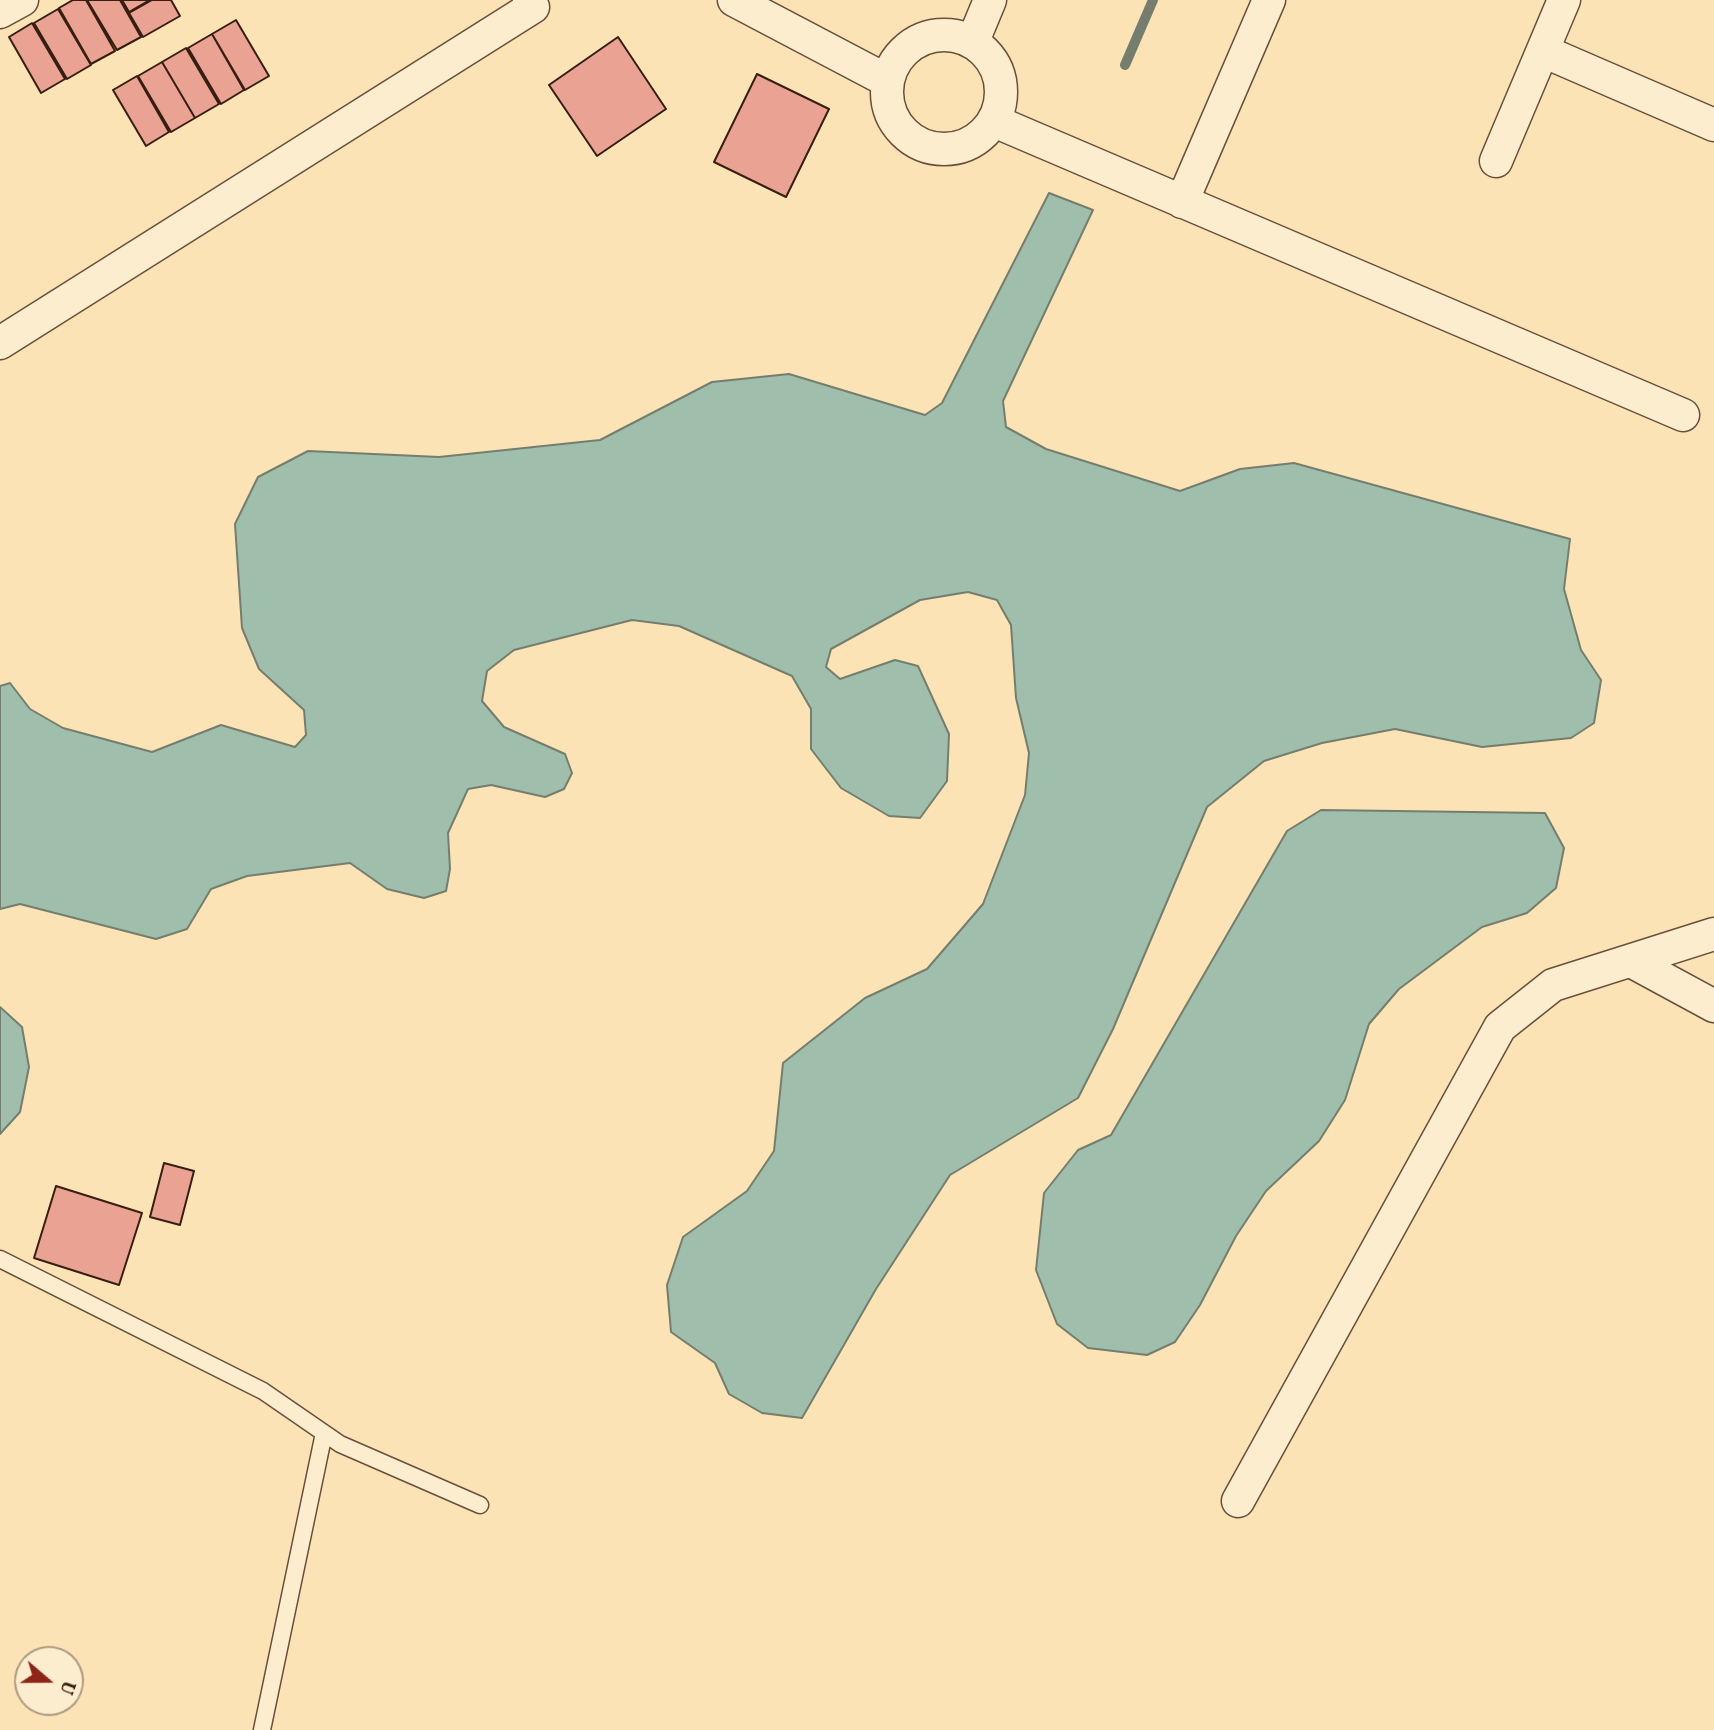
<!DOCTYPE html>
<style>
body{margin:0}
#map{position:relative;width:1714px;height:1730px;overflow:hidden;background:#fce3b5;font-family:Vollkorn,serif}
canvas{display:block}
.north{position:absolute;left:14px;top:1646px;width:70px;height:70px;box-sizing:border-box;background:#fdedcf;border:2px solid #ae9a83;border-radius:50%;rotate:110deg;font-size:19px;font-weight:700;line-height:28px;text-align:center;color:#371e12}
.north::after{content:'';display:block;margin:auto;width:24px;height:32px;background:#8f2418;clip-path:polygon(50% 0,100% 100%,50% 72%,0 100%)}
</style>
<div id="map">
<canvas width="1714" height="1730"></canvas>
<div class="north">U</div>
</div>
<script>
const c = document.querySelector('canvas').getContext('2d');
c.lineJoin = 'round';
function paint(path, color) {
  c.fillStyle = color;
  c.fill(path, 'evenodd');
}
function stroke(path, color, width, dash) {
  c.strokeStyle = color;
  c.lineWidth = width;
  c.lineCap = dash ? 'butt' : 'round';
  c.setLineDash(dash || []);
  c.stroke(path);
}
const water = new Path2D(`
 M1049 193 1093 210 1003 401 1006 427 1046 449 1180 491 1240 469 1294 463 1570 539 1564 589 1581 650 1601 680 1594 723 1571 738 1482 747 1395 729 1322 743 1264 761 1207 807 1113 1029 1078 1098 950 1175 876 1289 802 1418 762 1413 729 1394 715 1363 671 1332 667 1285 683 1237 747 1191 774 1151 783 1063 865 998 927 969 983 904 1025 795 1029 753 1016 698 1011 625 997 600 968 592 920 600 831 649 826 667 840 679 895 660 918 666 949 734 947 781 920 818 889 816 841 788 811 749V709L792 676 679 626 632 620 514 650 487 671 482 701 504 727 565 754 572 773 564 789 545 797 491 785 468 789 448 833 450 869 446 891 424 898 387 889 350 863 247 876 211 889 187 929 156 939 20 904 0 909V686L10 683 30 709 63 728 152 752 221 725 295 747 306 735 304 710 259 669 242 628 235 524 258 477 308 451 439 457 600 440 712 382 789 374 925 415 942 403Z
 M1321 810 1545 813 1564 848 1556 888 1527 913 1482 927 1399 989 1369 1024 1345 1100 1319 1141 1266 1191 1236 1236 1200 1305 1175 1342 1147 1355 1088 1348 1057 1324 1036 1270 1044 1193 1078 1150 1111 1135 1287 831Z
 M0 1007 22 1027 29 1067 20 1112 0 1134Z`);
const stream = new Path2D(`
 M1125 65 1153 0`);
const building = new Path2D(`
 M73 0H86L115 51 91 64 59 8Z
 M87 0H120L141 37 117 50Z
 M122 0H150L129 12Z
 M152 0H171L180 16 143 37 129 13Z
 M58 9 91 65 67 79 34 23Z
 M236 20 269 76 245 90 212 34Z
 M32 23 65 79 41 93 9 37Z
 M212 34 244 90 221 104 188 48Z
 M618 37 666 109 597 156 549 85Z
 M186 48 219 104 195 118 162 62Z
 M162 62 195 118 171 132 138 76Z
 M757 74 829 109 786 197 714 162Z
 M137 76 169 132 146 146 113 90Z
 M164 1163 194 1171 180 1225 150 1217Z
 M56 1186 142 1213 119 1285 34 1258Z`);
const lane = new Path2D(`
 M0 1259 263 1391 340 1444 480 1505
 M262 1730 324 1433`);
const street = new Path2D(`
 M734 0 886 80
 M0 12 22 0
 M887 92a57 57 0 1 1 114 0a57 57 0 1 1-114 0Z
 M973 41 990 0
 M1543 51 1714 125
 M994 121 1683 415
 M1496 161 1564 0
 M1182 202 1269 0
 M0 343 533 7 529 0
 M1631 961 1714 1006
 M1238 1501 1500 1027 1553 985 1714 934`);
paint(water, '#9fbeab');
stroke(water, '#757e6e', 2);
stroke(stream, '#757e6e', 10);
paint(building, '#eaa292');
stroke(building, '#371e12', 2);
stroke(lane, '#684f3b', 19);
stroke(street, '#684f3b', 35);
stroke(lane, '#fdedcf', 16);
stroke(street, '#fdedcf', 32);
</script>
